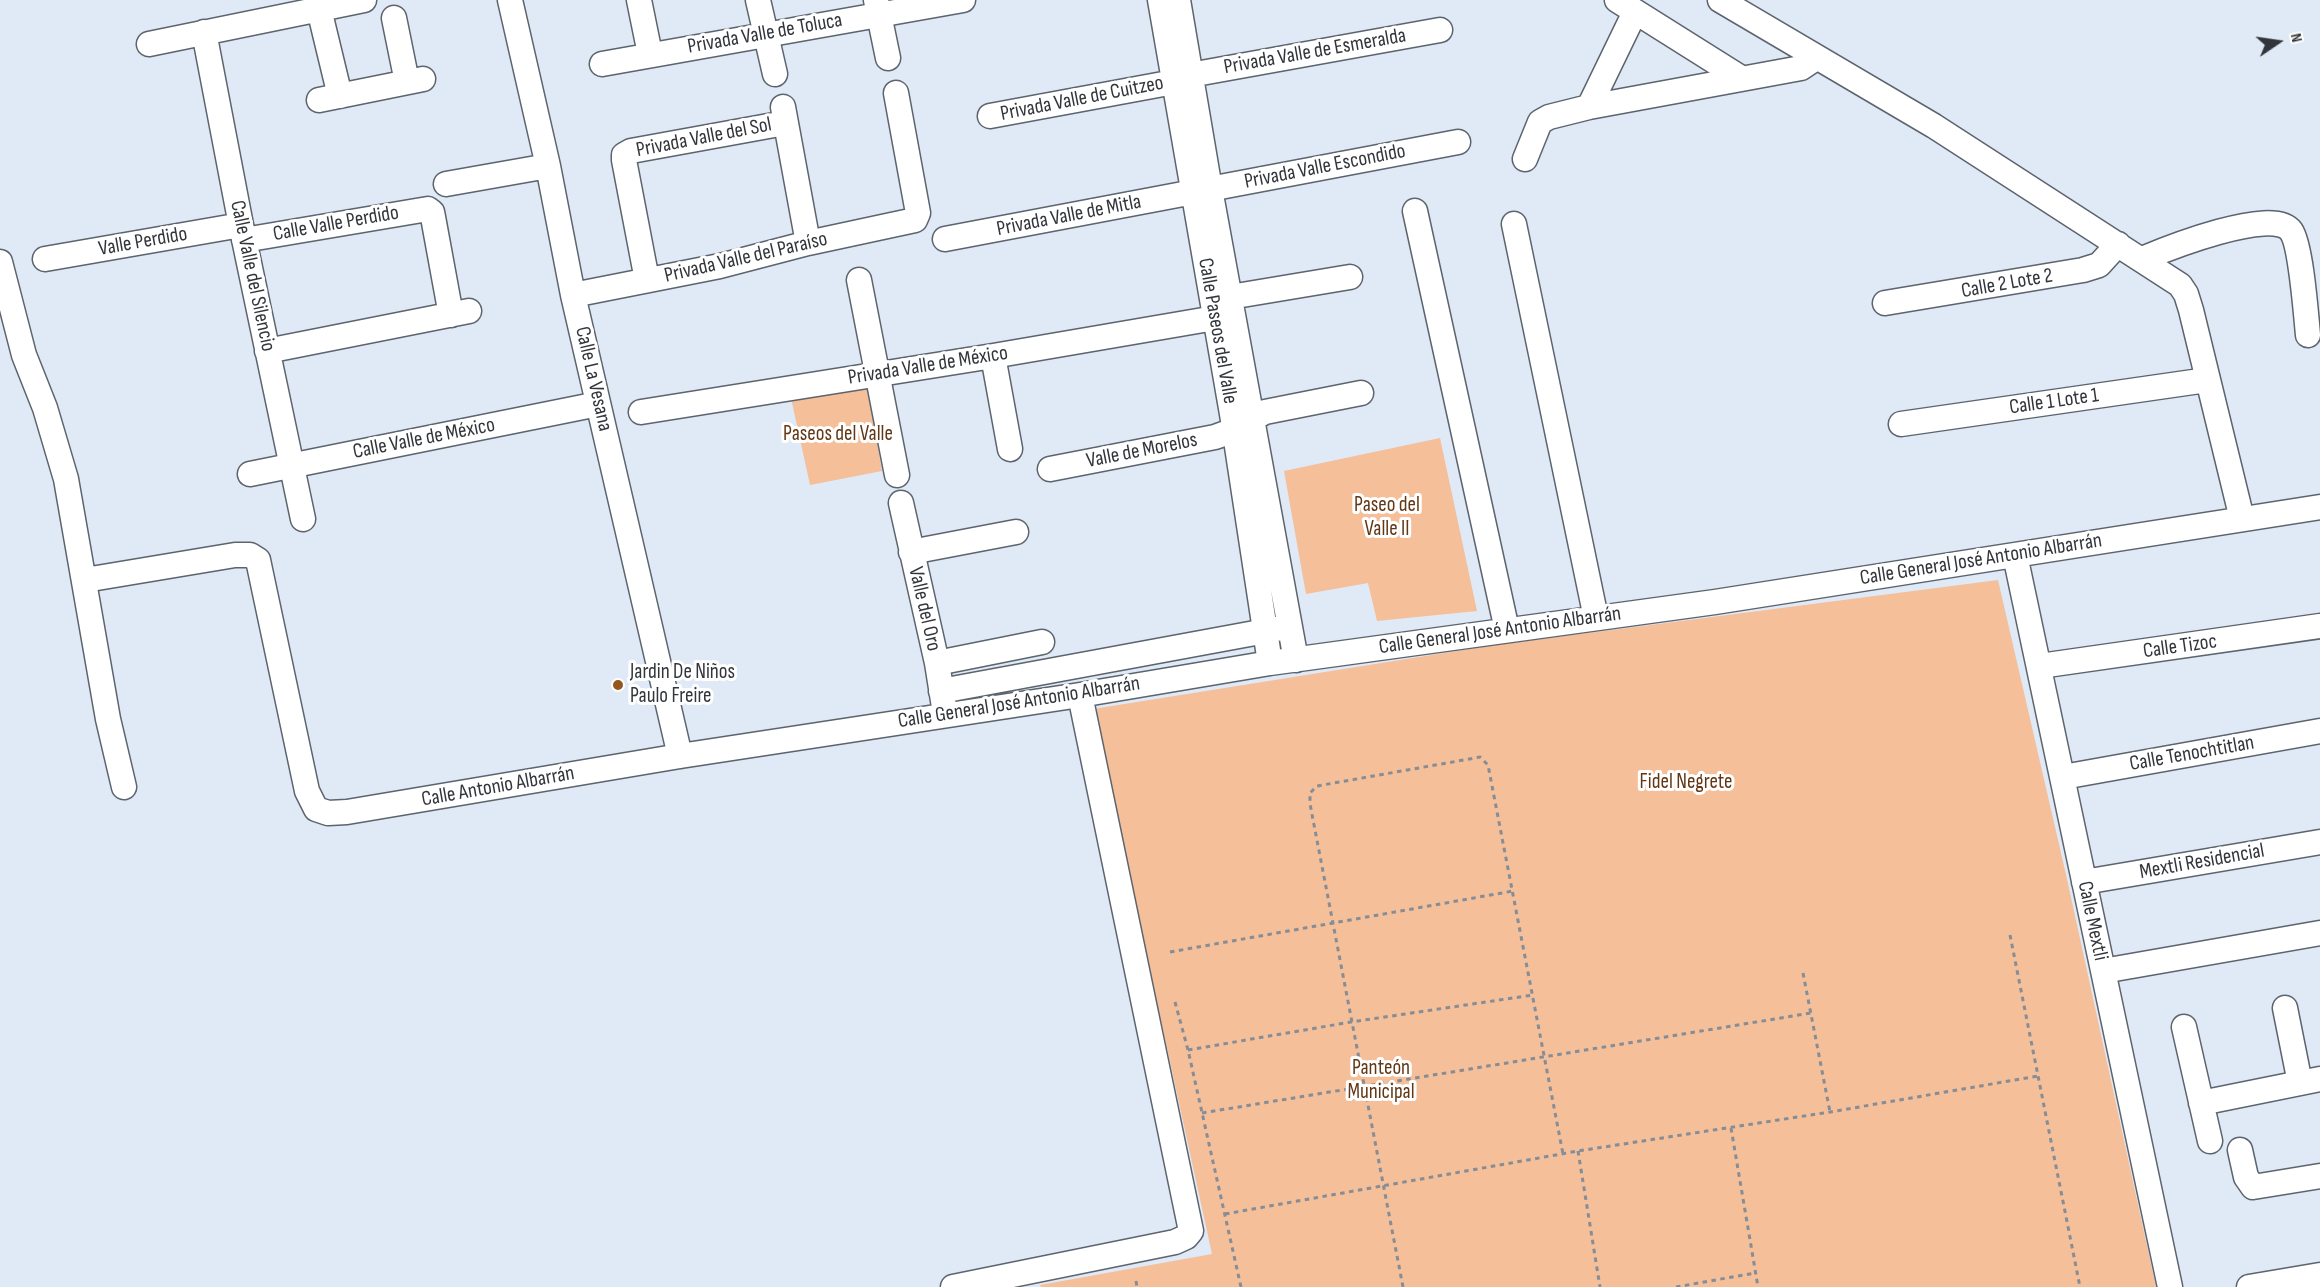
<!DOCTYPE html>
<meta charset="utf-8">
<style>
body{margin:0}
#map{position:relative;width:2320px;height:1287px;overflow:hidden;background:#e0e9f6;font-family:"Sofia Sans Condensed",sans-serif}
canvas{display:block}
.north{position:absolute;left:2248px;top:12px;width:60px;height:60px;-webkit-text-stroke:4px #fff;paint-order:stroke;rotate:77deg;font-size:16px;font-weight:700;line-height:24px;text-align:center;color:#32353a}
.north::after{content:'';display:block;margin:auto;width:21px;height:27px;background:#32353a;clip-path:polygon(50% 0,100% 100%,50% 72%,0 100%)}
</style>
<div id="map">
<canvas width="2320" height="1287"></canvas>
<div class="north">N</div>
</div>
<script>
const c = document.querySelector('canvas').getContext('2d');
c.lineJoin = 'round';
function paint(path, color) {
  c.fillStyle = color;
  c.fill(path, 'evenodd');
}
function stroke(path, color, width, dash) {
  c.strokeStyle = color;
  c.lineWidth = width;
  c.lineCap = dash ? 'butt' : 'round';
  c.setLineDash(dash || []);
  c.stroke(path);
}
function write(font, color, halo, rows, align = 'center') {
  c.font = font + ' "Sofia Sans Condensed",sans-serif';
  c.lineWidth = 6;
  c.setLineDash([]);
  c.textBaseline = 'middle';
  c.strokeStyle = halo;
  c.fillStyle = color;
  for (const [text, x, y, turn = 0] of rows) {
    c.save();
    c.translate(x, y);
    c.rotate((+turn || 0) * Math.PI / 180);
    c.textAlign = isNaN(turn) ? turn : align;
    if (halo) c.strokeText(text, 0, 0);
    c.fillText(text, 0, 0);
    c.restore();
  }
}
const green = new Path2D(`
 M867 385 882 471 810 485 791 398Z
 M1440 438 1477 611 1377 621 1368 583 1306 594 1284 471Z
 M1998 580 2067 879 2156 1287H1041L1040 1285 1212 1254 1093 709 1488 646Z`);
const path = new Path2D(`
 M2010 935 2080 1287
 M1170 952 1513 891
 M1803 973 1830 1112
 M1175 1002 1188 1050 1241 1287
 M1188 1050 1351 1022 1533 995
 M1202 1113 1811 1013
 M1731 1128 1758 1287
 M1578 1151 1600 1287
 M1225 1214 1578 1151 1830 1112 2038 1076
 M1136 1281 1137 1287
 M1403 1287 1310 804V793L1317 786 1475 758 1480 757 1488 765 1563 1154
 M1676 1287 1755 1273`);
const minor = new Path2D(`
 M510 0 548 166 573 295 680 756
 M639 0 650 54
 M758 0 775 74
 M876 0 888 58
 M1160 0 1232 414 1270 663
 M1178 0 1210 189 1296 660
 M1617 0 1741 78
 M1720 0 1934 126 2180 285 2186 294 2191 310 2242 519
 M319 9 340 96
 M394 18 407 82
 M204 32 241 225 303 519
 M149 44 364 0
 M602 64 963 0
 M1190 75 1440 30
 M319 100 423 79
 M783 107 808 243
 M1589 107 1635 12
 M990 116 1174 82
 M1525 159 1540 122 1549 117 1589 107 1801 68 1816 58
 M446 184 548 166
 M1415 211 1507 630
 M1514 224 1596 618
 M945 239 1458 142
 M244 240 428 209 432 212 433 217 451 315
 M45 259 241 225
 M2142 259C2166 249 2273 206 2291 231 2301 245 2306 315 2308 335
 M0 262 24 355 45 408 66 479 108 719 124 787
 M647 280 624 160V155L631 151 785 123
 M859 280 897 475
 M573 295 720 266 808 243 915 220 918 213 896 93
 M1230 297 1350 277
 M1885 303 2083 270 2099 265 2118 244
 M267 351 469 311
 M993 356 1010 449
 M641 412 993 356 1215 318
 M1901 424 2207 380
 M1050 469 1215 437 1226 433 1265 412 1361 393
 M250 474 598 404
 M901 503 937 663 944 707
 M911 552 1016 532
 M2015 555 2170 1287
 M85 580 235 555H250L258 560 307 791 316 809 328 813 347 812 680 756 1080 695 1270 663 1715 602 2320 507
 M937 663 1042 642
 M2040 666 2320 626
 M941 691 1282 628
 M2063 777 2320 731
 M2084 882 2320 842
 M2103 971 2320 933
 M2285 1008 2300 1083
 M2184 1027 2210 1141
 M2201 1103 2320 1079
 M2240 1150 2246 1177 2253 1187 2320 1176
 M953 1287 1175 1242 1186 1237 1191 1231 1080 695
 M2249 1287 2320 1275`);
const markers = [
 [618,685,6,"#95551e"]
];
const streetNames = [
 ["Privada Valle de Toluca",765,34,-10],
 ["Privada Valle de Esmeralda",1315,52,-10],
 ["Privada Valle de Cuitzeo",1082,99,-11],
 ["Privada Valle del Sol",704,138,-11],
 ["Privada Valle Escondido",1325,167,-11],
 ["Privada Valle de Mitla",1069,216,-11],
 ["Calle Valle Perdido",336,224,-10],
 ["Valle Perdido",143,242,-10],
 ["Privada Valle del Paraíso",746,258,-13],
 ["Calle Valle del Silencio",252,276,78],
 ["Calle 2 Lote 2",2007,284,-10],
 ["Calle Paseos del Valle",1217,331,80],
 ["Privada Valle de México",928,366,-9],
 ["Calle La Vesana",593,379,77],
 ["Calle 1 Lote 1",2054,402,-8],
 ["Calle Valle de México",424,439,-11],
 ["Valle de Morelos",1142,451,-11],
 ["Calle General José Antonio Albarrán",1981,560,-9],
 ["Valle del Oro",924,609,77],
 ["Calle General José Antonio Albarrán",1500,631,-8],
 ["Calle Tizoc",2180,647,-8],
 ["Calle General José Antonio Albarrán",1019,703,-9],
 ["Calle Tenochtitlan",2192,754,-10],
 ["Calle Antonio Albarrán",498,787,-10],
 ["Mextli Residencial",2202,862,-10],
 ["Calle Mextli",2092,921,78]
];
const parkNames = [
 ["Paseos del Valle",838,435],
 ["Paseo del",1387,506],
 ["Valle II",1387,530],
 ["Fidel Negrete",1686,783],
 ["Panteón",1381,1069],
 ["Municipal",1381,1093]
];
const poiNames = [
 ["Jardin De Niños",630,673],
 ["Paulo Freire",630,697]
];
paint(green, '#f4bf99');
stroke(minor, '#5c646e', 27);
stroke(path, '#878d96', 3, [4.5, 4.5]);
stroke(minor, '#fff', 24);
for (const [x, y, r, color] of markers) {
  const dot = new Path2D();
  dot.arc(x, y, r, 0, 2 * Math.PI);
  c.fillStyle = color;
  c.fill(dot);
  stroke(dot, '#fff', 2);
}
write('21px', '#32353a', '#fff', streetNames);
write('21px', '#613715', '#fff', parkNames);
write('21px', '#32353a', '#fff', poiNames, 'left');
</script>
